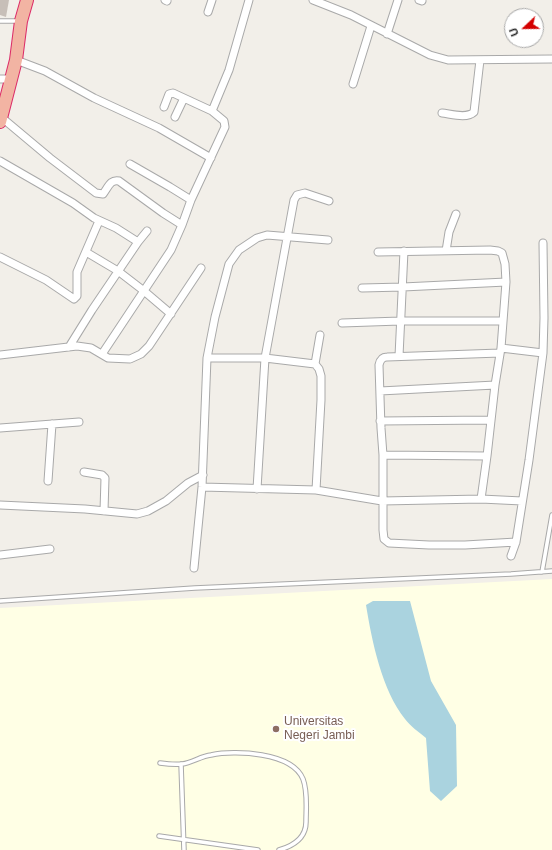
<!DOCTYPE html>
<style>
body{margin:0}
#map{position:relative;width:552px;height:850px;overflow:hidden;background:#f2efe9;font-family:Helvetica,sans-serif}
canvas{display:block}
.north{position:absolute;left:504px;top:8px;width:40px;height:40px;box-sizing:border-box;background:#fff;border:1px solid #a7a7a7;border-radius:50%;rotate:248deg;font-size:11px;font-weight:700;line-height:16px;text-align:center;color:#222}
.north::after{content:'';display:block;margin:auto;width:14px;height:18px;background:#d40000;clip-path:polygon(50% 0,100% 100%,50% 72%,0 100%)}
</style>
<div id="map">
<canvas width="552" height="850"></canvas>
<div class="north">U</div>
</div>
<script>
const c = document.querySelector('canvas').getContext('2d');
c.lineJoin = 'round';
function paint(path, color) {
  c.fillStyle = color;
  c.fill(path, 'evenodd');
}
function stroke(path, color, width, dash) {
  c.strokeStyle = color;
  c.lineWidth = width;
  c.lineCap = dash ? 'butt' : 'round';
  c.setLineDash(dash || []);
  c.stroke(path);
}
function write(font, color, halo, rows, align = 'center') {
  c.font = font + ' Helvetica,sans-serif';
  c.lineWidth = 4;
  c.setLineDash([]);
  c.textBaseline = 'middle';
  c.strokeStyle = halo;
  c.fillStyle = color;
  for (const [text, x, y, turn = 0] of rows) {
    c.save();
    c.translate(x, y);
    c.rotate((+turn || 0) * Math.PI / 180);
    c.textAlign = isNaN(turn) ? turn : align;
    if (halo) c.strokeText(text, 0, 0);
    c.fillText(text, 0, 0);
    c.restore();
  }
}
const education = new Path2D(`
 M552 579V850H0V608Z`);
const water = new Path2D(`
 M373 601H410L431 681 456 725 457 786 441 801 430 791 426 738C419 732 410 726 405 719 382 690 372 642 366 605Z`);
const building = new Path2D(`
 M0 0H9L6 17 0 15Z`);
const service = new Path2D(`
 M0 21H19
 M542 572 552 515
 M0 601 195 588 511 574 552 571
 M160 763C167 764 175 765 182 764 192 763 201 756 211 755 235 750 292 752 303 779 308 792 306 809 306 822 306 838 293 846 279 850
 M181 764 184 850
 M159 836 258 850`);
const minor = new Path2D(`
 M165 0 167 1
 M313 0 351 15 430 55 448 60 552 59
 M419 0 422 1
 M208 12 212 0
 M387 34 398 0
 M16 60 45 71 94 98 159 128 211 158
 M0 79H11
 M353 84 371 26
 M164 107 169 94 173 93 212 111
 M442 113C451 114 467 119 474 112L480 60
 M1 117 50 158 96 193 103 194C108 188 110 179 119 181L163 213 182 225
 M175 117 184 98
 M0 161 73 203 94 218 116 228 138 242
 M130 164 170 187 191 200
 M446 251 449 232 456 214
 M86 252 118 271 144 291 171 314
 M378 252 490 250 498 251 502 253 505 264 506 282 501 348 495 385 487 456 481 499
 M0 257 46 280 74 299 77 296V272L99 221
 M362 288 403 287 506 282
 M342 323 400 321H503
 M69 347 92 310 138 242 147 231
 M501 348 543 353
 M500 353 387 357C382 357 380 360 379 365L381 428 383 455V530L384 539 389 543 429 545H465L516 542
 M102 354 171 250 182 225 191 200 225 127 224 121 212 111 229 70 249 0
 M0 355 77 346 91 348 108 358 130 359 141 354 149 346 201 268
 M399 356 404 251
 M207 358H265L257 489
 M315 364 320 335
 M380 391 495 385
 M380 421 491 420
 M0 428 79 422
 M383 455 487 456
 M84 472 102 475 105 478 104 511
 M48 481 52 424
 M202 487 316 490 382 501 481 499 522 501
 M316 490 321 400V376L319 369 315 364 265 358 294 200 297 195 305 193 329 201
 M0 505 85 509 137 514 148 511 166 501 188 483 203 475
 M0 555 50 549
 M511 556 516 542 529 460 543 353 544 318 543 243
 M194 568 202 487 207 358 215 317 229 264 239 250 257 238 267 235 328 240`);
const trunk = new Path2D(`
 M0 122 16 60 21 21 27 0`);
const markers = [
 [276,729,4,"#8d6e63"]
];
const educationNames = [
 ["Universitas",284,722],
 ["Negeri Jambi",284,736]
];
paint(education, '#ffffe5');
paint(water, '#aad3df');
paint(building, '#c7bfb8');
stroke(service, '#a9a9a9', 5.5);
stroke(minor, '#a9a9a9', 9);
stroke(trunk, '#dc2a67', 14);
stroke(service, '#fff', 3.5);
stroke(minor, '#fff', 7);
stroke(trunk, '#f2b4a3', 12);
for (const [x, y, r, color] of markers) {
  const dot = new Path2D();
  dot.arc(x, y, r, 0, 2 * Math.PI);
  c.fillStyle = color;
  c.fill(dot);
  stroke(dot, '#fff', 1.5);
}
write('12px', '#785e54', '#fff', educationNames, 'left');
</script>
